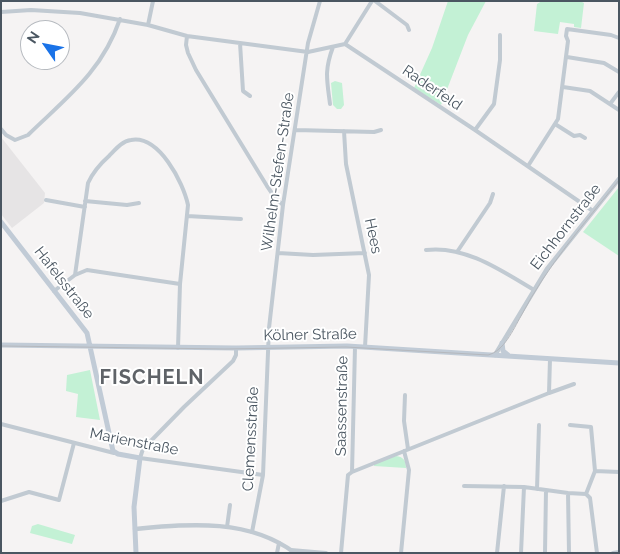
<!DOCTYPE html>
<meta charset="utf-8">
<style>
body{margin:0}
#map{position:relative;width:620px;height:554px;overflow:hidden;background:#f5f3f3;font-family:Raleway,sans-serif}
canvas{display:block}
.frame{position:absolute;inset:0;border:2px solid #4a5661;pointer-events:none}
.north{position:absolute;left:20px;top:20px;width:50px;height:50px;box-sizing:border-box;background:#fff;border:1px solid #b7bbc0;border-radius:50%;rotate:303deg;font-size:14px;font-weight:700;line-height:20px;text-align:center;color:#4a5661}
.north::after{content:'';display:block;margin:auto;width:18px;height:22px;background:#1a73e8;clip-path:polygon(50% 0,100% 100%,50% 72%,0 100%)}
</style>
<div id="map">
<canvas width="620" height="554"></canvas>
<div class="frame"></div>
<div class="north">N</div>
</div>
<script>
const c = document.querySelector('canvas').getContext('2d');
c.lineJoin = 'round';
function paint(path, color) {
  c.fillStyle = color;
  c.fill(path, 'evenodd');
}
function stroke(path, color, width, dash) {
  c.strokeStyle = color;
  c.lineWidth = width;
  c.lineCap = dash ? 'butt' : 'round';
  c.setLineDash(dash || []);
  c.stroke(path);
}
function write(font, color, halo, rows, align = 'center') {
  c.font = font + ' Raleway,sans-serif';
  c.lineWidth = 4;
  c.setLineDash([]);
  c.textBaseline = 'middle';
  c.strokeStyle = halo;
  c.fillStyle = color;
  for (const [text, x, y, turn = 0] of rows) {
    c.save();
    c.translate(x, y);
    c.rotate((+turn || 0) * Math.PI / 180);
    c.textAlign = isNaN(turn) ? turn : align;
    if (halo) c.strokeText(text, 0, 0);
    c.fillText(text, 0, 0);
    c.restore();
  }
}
const education = new Path2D(`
 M1 137 45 193 44 203 12 228 1 214Z`);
const green = new Path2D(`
 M448 1H486L468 35 441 105 414 88 432 48Z
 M542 1H580L584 3 581 28 574 27V24L560 22 558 34 534 31 537 4Z
 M335 81 342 83 344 105 341 109H337L333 105 331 83Z
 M619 187V256L583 232Z
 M90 370 100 420 76 417 78 394 66 391 67 375Z
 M396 456C404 457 406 461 406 468L374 466V464Z
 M38 524 75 535 72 544 30 533 32 526Z`);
const minor = new Path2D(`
 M375 1 407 25 409 30
 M1 12 31 10 80 13 148 25 187 36 308 52 345 44 475 130 593 211
 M148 25 153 1
 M187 36 186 45 188 53 196 70 267 186 276 199 283 205
 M240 43 243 91 250 96
 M345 44 372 1
 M567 57 604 63 619 72
 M563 87 590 91 619 110
 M330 104C327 80 324 71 333 47
 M610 104 619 92
 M555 124 574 136 580 135 585 138
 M1 129 6 135 15 140 28 135C66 98 102 72 120 19
 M296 130 374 132 381 130
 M475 130 494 104 500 60V35
 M344 131 346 164 369 275 365 347
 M528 166 558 119 568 41 566 36 567 29 611 35 619 38
 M46 200 85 207
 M85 201 127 205 139 203
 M187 216 241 219
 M426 250C465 245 502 271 534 290
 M457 252 490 203 493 194
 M278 253 313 255 365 253
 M75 275 88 183C93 172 100 164 109 156 115 150 122 141 131 140 159 135 183 182 188 205L180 284 178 348
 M54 291 75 275 87 270 180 284
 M236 348V355L233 361 184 407 143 449 140 458 263 475
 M549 393 574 384
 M405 395 404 421 408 449
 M1 424 114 453
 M570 425 591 427 595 471
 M352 472 549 393 550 359
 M464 486 524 487 568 493 586 494 595 471 619 472
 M537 489 539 425
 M568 493 569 553
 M586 494 590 498 597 553
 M1 501 29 492 59 500 74 443
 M227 527 230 505
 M252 532 263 475 269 328 283 205 308 43 320 1
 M291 550 326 553
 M277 553 279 543
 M341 553 348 475 352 472 355 347
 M401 553 409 470 404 451
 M497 553 504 486
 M521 553 524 487
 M545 553 546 490
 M613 553 619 552`);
const tertiary = new Path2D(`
 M495 355 547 269 619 179
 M135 529C190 524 248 518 295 553`);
const secondary = new Path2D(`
 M1 222 87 333 113 451 118 454 140 458 134 507 136 553
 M502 343 503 351 508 355
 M1 345 236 348 347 346 619 363`);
const tram = new Path2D(`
 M1 346 225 349 346 347 488 355C504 351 513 330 521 316 547 266 584 224 619 180`);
const streetNames = [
 ["Raderfeld",432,88,34],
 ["Wilhelm-Stefen-Straße",278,172,-82],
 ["Eichhornstraße",566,227,-52],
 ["Hees",373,236,78],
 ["Hafelsstraße",64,283,52],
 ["Kölner Straße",310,335,-1],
 ["Saassenstraße",342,406,-89],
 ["Clemensstraße",251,439,-87],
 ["Marienstraße",134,442,11]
];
const districtNames = [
 ["FISCHELN",152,378]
];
paint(education, '#e6e4e5');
paint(green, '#c3f1d5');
stroke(minor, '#c1cad2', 4);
stroke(tertiary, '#c1cad2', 4.5);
stroke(secondary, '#c1cbd6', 5);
stroke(tram, '#b5b8bd', 1);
write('15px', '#4a5661', '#fff', streetNames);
c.letterSpacing = '1px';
write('bold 20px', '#5f6368', '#fff', districtNames);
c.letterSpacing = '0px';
</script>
